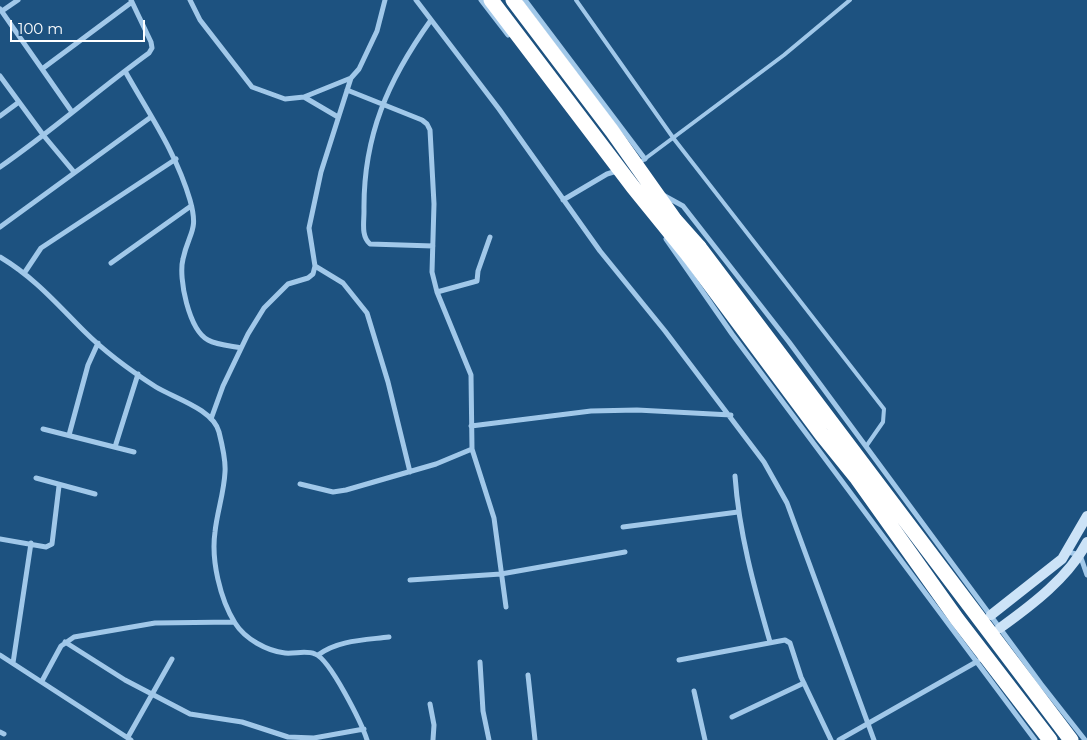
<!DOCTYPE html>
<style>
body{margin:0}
#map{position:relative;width:1087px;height:740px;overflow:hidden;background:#1d5280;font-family:Montserrat,sans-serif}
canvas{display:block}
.scale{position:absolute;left:10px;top:20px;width:135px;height:22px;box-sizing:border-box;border:2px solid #fff;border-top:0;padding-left:6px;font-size:15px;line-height:18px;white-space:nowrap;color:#fff;-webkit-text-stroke:4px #1d5280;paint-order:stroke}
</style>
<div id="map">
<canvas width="1087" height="740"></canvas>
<div class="scale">100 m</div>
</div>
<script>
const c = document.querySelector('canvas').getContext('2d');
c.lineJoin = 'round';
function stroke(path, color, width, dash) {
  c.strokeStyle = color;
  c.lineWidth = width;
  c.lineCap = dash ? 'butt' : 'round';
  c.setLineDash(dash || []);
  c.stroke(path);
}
const lane = new Path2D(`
 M576 0 674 139 884 409 883 422 867 445
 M638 164 784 55 850 0`);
const street = new Path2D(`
 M190 0 200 20 252 87 285 99 304 97 351 78 359 69 377 31 385 0
 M416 0 499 109 600 251 665 331 764 462 787 503 874 740
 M481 0 508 35
 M525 0 645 159
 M0 9 72 112
 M2 11 18 0
 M431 20C388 80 363 136 364 211 364 223 361 236 370 244L433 246
 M42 69 132 2
 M125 71C149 114 176 152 190 200 199 232 189 231 183 259 178 278 189 330 208 340 217 345 231 346 241 348
 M0 76 44 136 74 172
 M347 90 422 120 427 124 430 130 434 204 432 272 437 292 471 375 472 449 494 518 506 607
 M304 97 338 117
 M0 116 19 102
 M0 167C52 131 98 90 149 53L152 48 151 42 131 0
 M663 195 683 206 789 342 1041 684 1085 740
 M563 200 607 174 617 171
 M0 227 151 117
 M666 239 732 334 1035 740
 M0 257C35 278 56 303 84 331 105 352 131 371 156 387 174 398 213 409 219 432 222 444 226 460 225 472 224 493 217 512 215 532 211 560 220 599 235 623 245 639 267 651 285 653 295 654 306 650 315 654 330 659 362 724 367 740
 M111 263 191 206
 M315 266 343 283 367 313 388 382 410 472
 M25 272 41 248 176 159
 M437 292 477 281 478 271 490 237
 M211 419 223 386 248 334 264 308 288 284 308 278 313 274 315 266 309 228 321 172 351 78
 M471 426 591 411 637 410 731 415
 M43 429 134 452
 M69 435 88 365 98 343
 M115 447 138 374
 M735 476C739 533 754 587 770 642
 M36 478 95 494
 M300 484 333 492 346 490 436 464 472 449
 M623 527 738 512
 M0 539 46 547 52 544 59 486
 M1068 552 1080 555 1087 575
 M410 580 501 574 625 552
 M65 642 125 680 190 714 242 722 288 737 314 738 364 729
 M0 655 131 740
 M318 655C338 640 365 640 389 637
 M679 660 785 640 790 643 801 677 831 740
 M480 662 483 711 489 740
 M13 663 31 543
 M528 675 535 740
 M42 681 61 646 74 637 155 623 234 622
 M694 691 705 740
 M430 704 434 725 433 740
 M732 717 804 683
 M0 732 4 734
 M128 737 172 659
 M839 740 978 661`);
const secondary = new Path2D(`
 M991 615 1062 559 1087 516
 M1000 628C1032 605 1069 577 1087 542`);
const highway = new Path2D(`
 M491 0 633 187 689 256
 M513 0 612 131 675 220 699 247`);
const highwayBridge = new Path2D(`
 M699 247 1071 740
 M689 256 822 435 856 477 957 619 1050 740`);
stroke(lane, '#a1c8e9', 4);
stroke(street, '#a1c8e9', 5);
stroke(secondary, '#cce3f7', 10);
stroke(highway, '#fff', 15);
stroke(highwayBridge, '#fff', 15);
</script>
